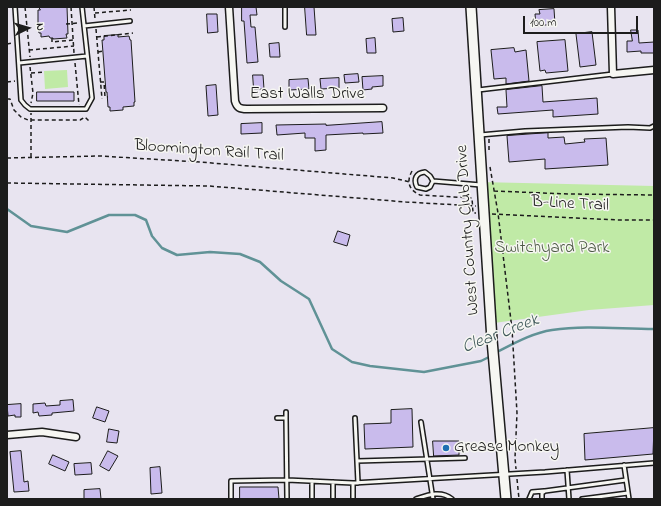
<!DOCTYPE html>
<style>
body{margin:0}
#map{position:relative;width:661px;height:506px;overflow:hidden;background:#e8e4f0;font-family:"Indie Flower",sans-serif}
canvas{display:block}
.frame{position:absolute;inset:0;border:8px solid #1c1c1c;pointer-events:none}
.north{position:absolute;left:8px;top:8px;width:40px;height:40px;-webkit-text-stroke:3px #f6f6f2;paint-order:stroke;rotate:85deg;font-size:11px;font-weight:700;line-height:16px;text-align:center;color:#1c1c1c}
.north::after{content:'';display:block;margin:auto;width:14px;height:18px;background:#1c1c1c;clip-path:polygon(50% 0,100% 100%,50% 72%,0 100%)}
.scale{position:absolute;left:523px;top:16px;width:115px;height:18px;box-sizing:border-box;border:2px solid #1c1c1c;border-top:0;padding-left:5px;font-size:12px;line-height:14px;white-space:nowrap;color:#1c1c1c;-webkit-text-stroke:3px #f6f6f2;paint-order:stroke}
</style>
<div id="map">
<canvas width="661" height="506"></canvas>
<div class="frame"></div>
<div class="north">N</div>
<div class="scale">100 m</div>
</div>
<script>
const c = document.querySelector('canvas').getContext('2d');
c.lineJoin = 'round';
function paint(path, color) {
  c.fillStyle = color;
  c.fill(path, 'evenodd');
}
function stroke(path, color, width, dash) {
  c.strokeStyle = color;
  c.lineWidth = width;
  c.lineCap = dash ? 'butt' : 'round';
  c.setLineDash(dash || []);
  c.stroke(path);
}
function write(font, color, halo, rows, align = 'center') {
  c.font = font + ' "Indie Flower",sans-serif';
  c.lineWidth = 3;
  c.setLineDash([]);
  c.textBaseline = 'middle';
  c.strokeStyle = halo;
  c.fillStyle = color;
  for (const [text, x, y, turn = 0] of rows) {
    c.save();
    c.translate(x, y);
    c.rotate((+turn || 0) * Math.PI / 180);
    c.textAlign = isNaN(turn) ? turn : align;
    if (halo) c.strokeText(text, 0, 0);
    c.fillText(text, 0, 0);
    c.restore();
  }
}
const green = new Path2D(`
 M67 70 68 87 45 89 44 71Z
 M479 182 654 186V305L589 310 494 323Z`);
const stream = new Path2D(`
 M7 209 31 226 67 232 109 215H135L146 220 152 236 162 248 177 255 210 252 240 254 260 262 281 281 309 299 332 349 352 362 370 366 424 372 481 361 491 356
 M495 353C513 344 532 333 552 330 586 325 620 329 654 329`);
const building = new Path2D(`
 M39 7H67L68 34H66L67 38 53 39V38H50L49 36 41 37V33H39L38 27V10H40Z
 M242 7H256L257 15H250L251 27H255L258 62 247 63 244 21H242Z
 M305 7H314L316 35H307Z
 M554 9 555 24 536 26 535 14H540L539 10Z
 M207 14H217L218 32 208 33Z
 M403 18 404 31 393 32 392 19Z
 M631 30H638L639 43 654 42V53H641V51L627 52V41H632Z
 M592 32 596 65 580 67 576 34Z
 M118 35V37L129 36 130 40H131L135 102H134V106L123 107V110L110 111V107H108L107 92H106L102 40H104V36Z
 M375 38 376 53H367L366 39Z
 M565 40 568 71 546 73 545 70 540 71 537 42Z
 M279 43 280 57H270L269 44Z
 M514 48 515 52 526 50 529 81 506 84V78L494 79 491 50Z
 M358 74 359 82 345 83 344 75Z
 M253 75H263L264 89H254Z
 M383 76V86L372 87V89L363 90 362 77Z
 M339 78V88L321 89 320 79Z
 M308 79 309 89 289 90V80Z
 M216 85 218 115 208 116 206 86Z
 M542 86 543 102 597 98 598 114 553 117V110L498 114 497 107H507L506 90Z
 M37 92H74V101H37Z
 M382 122 383 133 363 134V133L326 135V150L315 151V138H305V133L277 135 276 125 326 124V125Z
 M262 123V133L241 134V124Z
 M548 133V138L564 137 565 144 585 142 584 139 606 138 608 165 545 169V159L509 162 507 136Z
 M338 231 350 235 347 246 334 242Z
 M73 400 74 411 52 413V415L39 416 38 412 33 413V404L45 403 46 406 60 405V401Z
 M21 404V417H15V415L8 416 7 405Z
 M97 407 109 411 105 422 93 418Z
 M412 409 413 447 365 449 364 424 391 423V410Z
 M654 428 653 454 585 460 584 434Z
 M109 429 119 431 117 443 107 442Z
 M433 441H459V455L434 456Z
 M21 451 24 482 28 481 29 491 14 492 10 452Z
 M108 451 118 456 109 471 100 466Z
 M53 455 69 462 65 471 49 464Z
 M91 463 92 474 75 475 74 464Z
 M160 467 162 493 151 494 150 468Z
 M240 487H278L279 499H240Z
 M100 489 101 499H84V490Z`);
const path = new Path2D(`
 M25 7 30 57
 M71 7 74 53
 M94 7 95 19
 M95 13 131 10
 M66 24 78 23
 M96 29 102 99
 M97 37 133 33
 M52 38V42L73 40
 M7 44 13 43
 M29 50 74 46
 M98 52 104 51
 M75 63 79 105
 M30 67 33 93 31 103
 M31 73 44 72
 M7 82 15 81
 M100 82H104L105 97H108
 M7 99H10L14 110 21 117 28 120H80L85 117 90 122
 M489 139V153
 M31 157V113
 M7 158 100 156 200 162 393 178 410 182
 M490 167 498 213 512 329 517 413 515 458 516 469
 M412 171C406 182 409 190 420 195L472 198 473 213H476
 M7 183 209 186 406 202 476 206
 M494 191 568 194 654 195
 M492 214 619 220H654
 M517 479 519 499`);
const lane = new Path2D(`
 M15 7 21 100 25 105 30 109H86L92 98 82 7
 M285 7V27
 M84 26 130 21
 M19 63 87 56
 M478 90 613 74
 M480 135 525 131 628 127 650 128 654 126
 M433 181 430 187 426 189 417 187C413 179 416 173 425 172L430 176 433 181 481 185
 M277 418H286L287 499
 M286 418V412
 M355 418 358 483
 M421 422 433 499
 M357 461 465 458
 M624 465 629 499
 M567 470 569 499
 M312 481V499
 M333 482V499
 M353 483 545 472 654 463
 M231 499V481L287 480 353 483V499
 M416 499C428 495 441 490 452 499
 M529 499 532 492 544 491
 M542 499V493L545 491 626 480
 M582 499 628 493`);
const street = new Path2D(`
 M229 7 235 101C237 108 240 109 247 109L383 108
 M611 7 613 74 654 70
 M7 435 42 432 76 437`);
const secondary = new Path2D(`
 M471 7 492 340 506 499`);
const markers = [
 [446,448,4,"#1f6fb2"]
];
const streetNames = [
 ["East Walls Drive",307,95],
 ["Bloomington Rail Trail",209,152,4],
 ["B-Line Trail",570,205,3],
 ["West Country Club Drive",469,230,-94]
];
const parkNames = [
 ["Switchyard Park",552,249]
];
const poiNames = [
 ["Grease Monkey",454,448]
];
const waterNames = [
 ["Clear Creek",501,335,-21]
];
paint(green, '#c0eaa6');
stroke(stream, '#609296', 2.5);
paint(building, '#c9bbec');
stroke(building, '#1c1c1c', 1);
stroke(lane, '#1c1c1c', 6);
stroke(street, '#1c1c1c', 9);
stroke(secondary, '#1c1c1c', 12);
stroke(path, '#1c1c1c', 1.5, [4, 3]);
stroke(lane, '#f6f6f2', 3);
stroke(street, '#f6f6f2', 6);
stroke(secondary, '#f6f6f2', 9);
for (const [x, y, r, color] of markers) {
  const dot = new Path2D();
  dot.arc(x, y, r, 0, 2 * Math.PI);
  c.fillStyle = color;
  c.fill(dot);
  stroke(dot, '#f6f6f2', 1.5);
}
write('17px', '#1c1c1c', '#f6f6f2', streetNames);
write('17px', '#4d5a45', '#f6f6f2', parkNames);
write('17px', '#1c1c1c', '#f6f6f2', poiNames, 'left');
write('italic 18px', '#3e5759', '#f6f6f2', waterNames);
</script>
